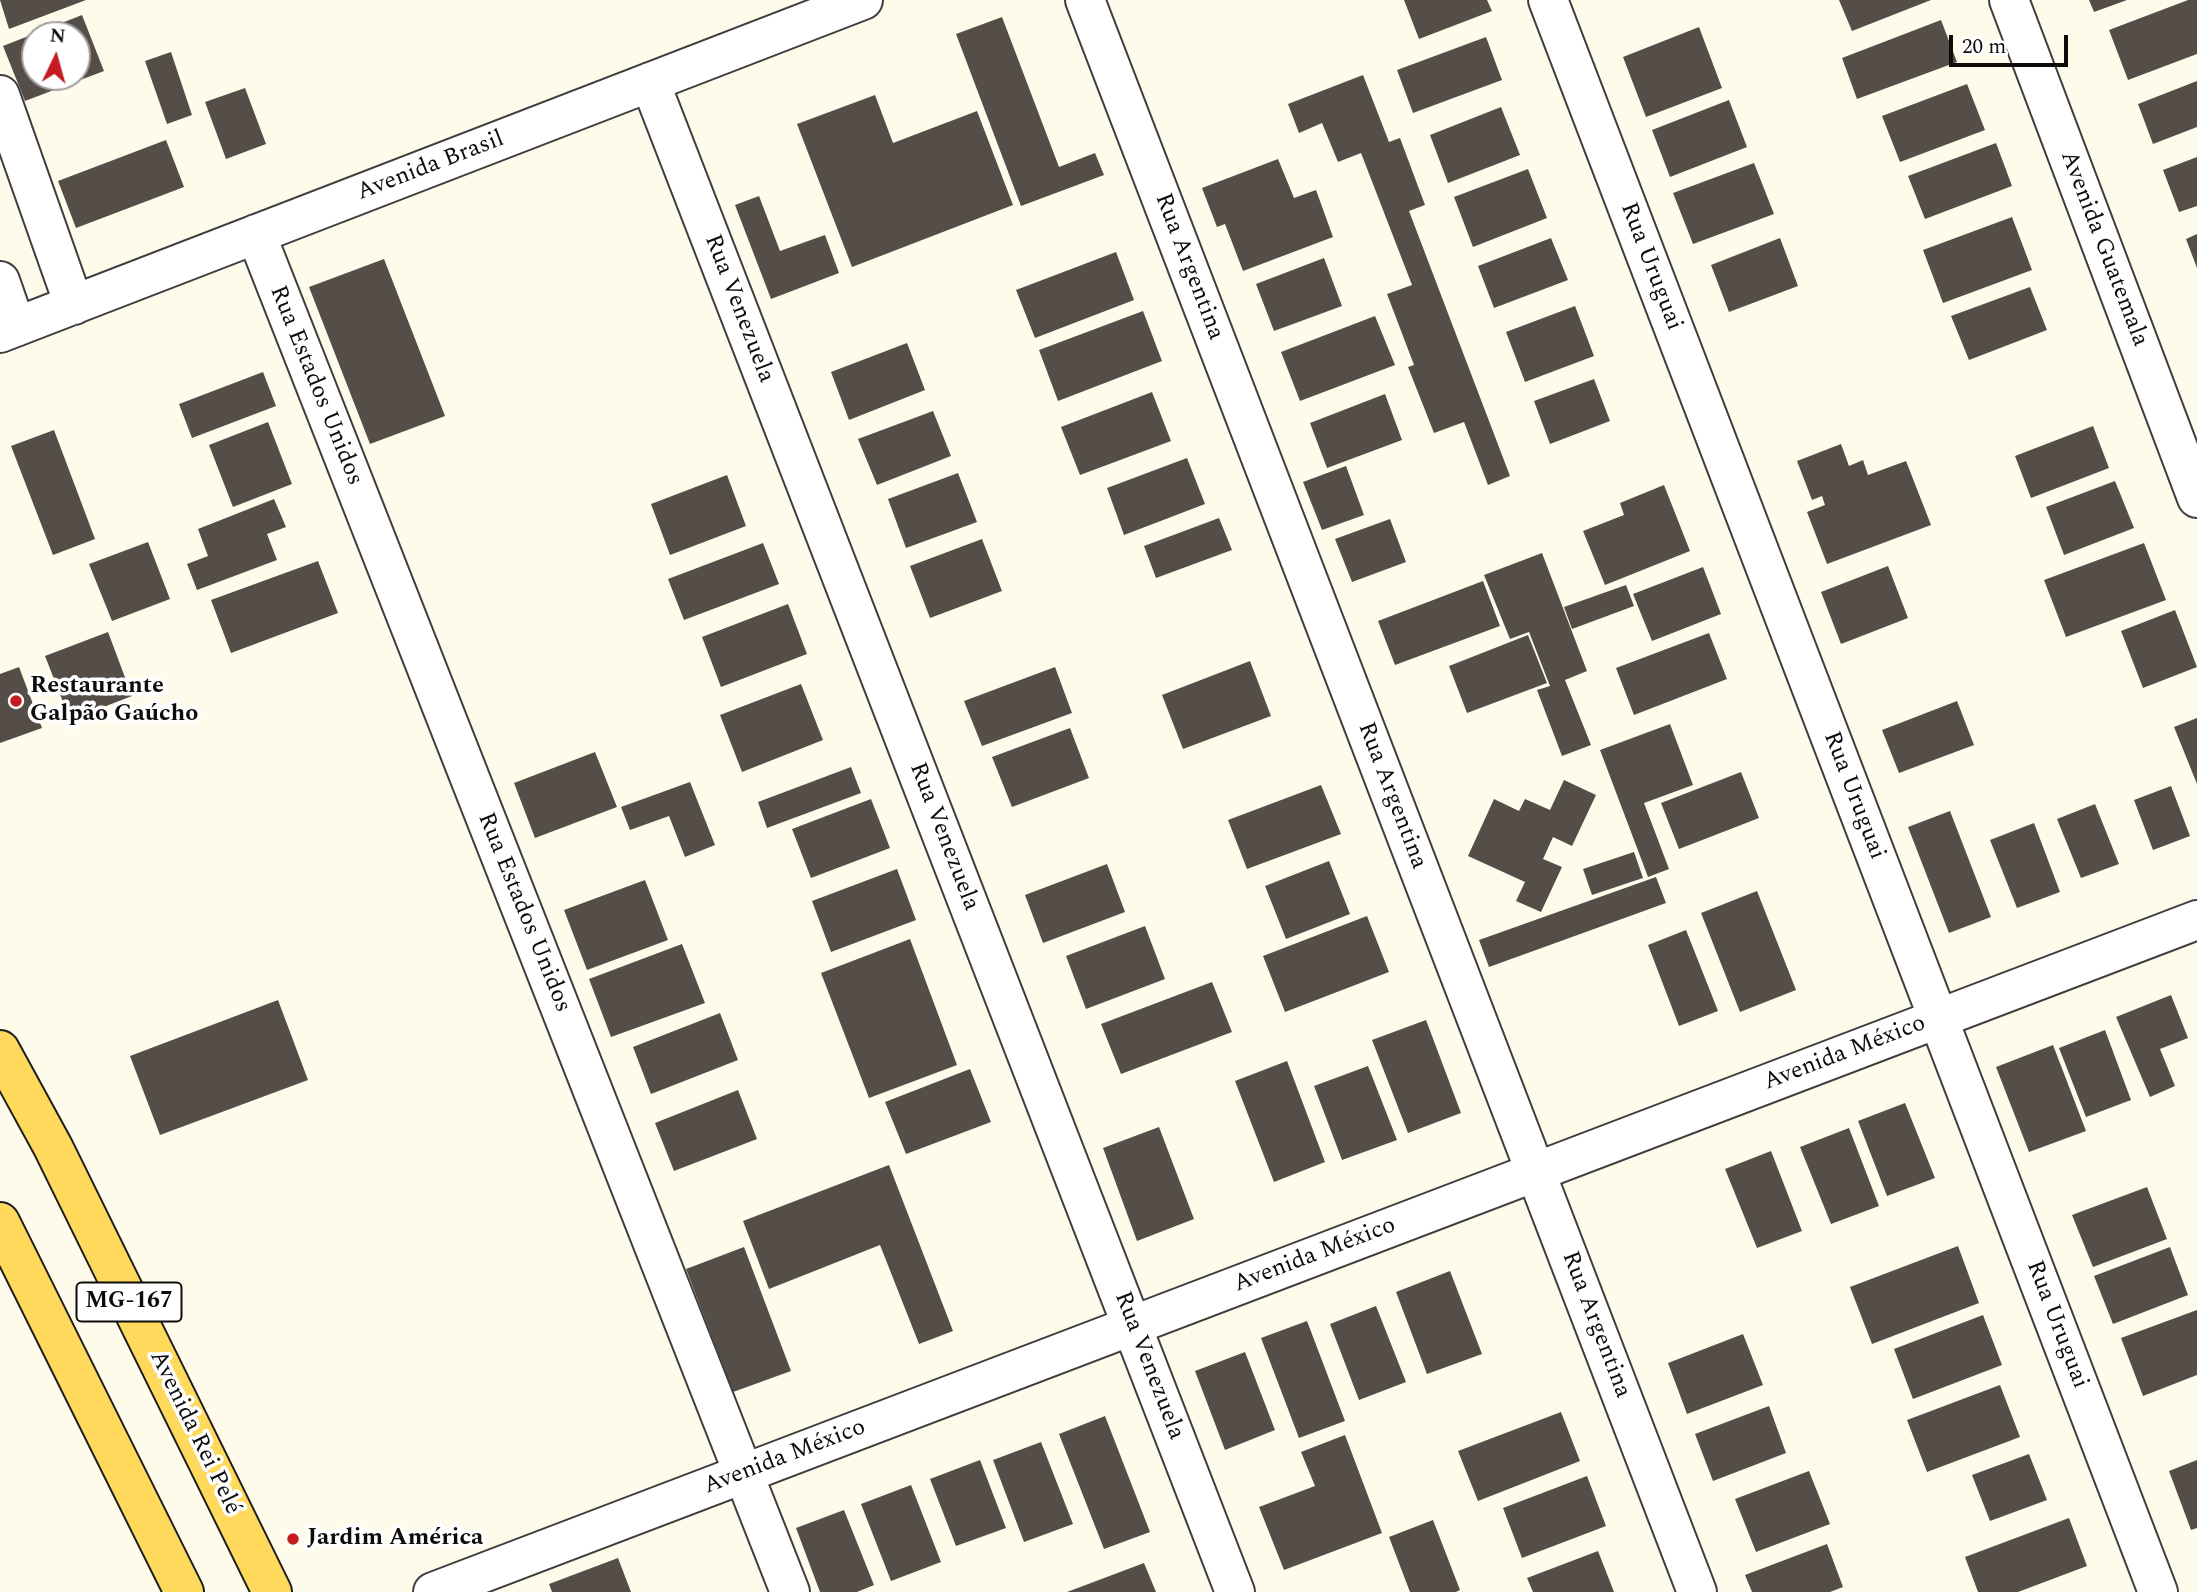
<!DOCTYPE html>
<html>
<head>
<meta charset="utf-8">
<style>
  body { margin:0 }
  #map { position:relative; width:2197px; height:1592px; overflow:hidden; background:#fffbeb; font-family:Spectral,serif }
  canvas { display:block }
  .north { position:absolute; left:21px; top:21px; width:70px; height:70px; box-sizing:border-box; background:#fff; border:2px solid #9e9e9e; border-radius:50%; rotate:5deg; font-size:19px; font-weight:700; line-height:28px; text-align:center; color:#0c0c0c }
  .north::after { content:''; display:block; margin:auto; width:24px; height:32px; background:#c41c22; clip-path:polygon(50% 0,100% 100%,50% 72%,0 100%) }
  .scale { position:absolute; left:1949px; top:35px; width:119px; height:32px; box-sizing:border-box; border:4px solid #0c0c0c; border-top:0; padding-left:9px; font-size:21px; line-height:24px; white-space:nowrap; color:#0c0c0c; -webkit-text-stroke:5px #fff; paint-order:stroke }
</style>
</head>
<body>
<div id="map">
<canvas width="2197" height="1592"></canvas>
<div class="north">N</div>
<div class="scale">20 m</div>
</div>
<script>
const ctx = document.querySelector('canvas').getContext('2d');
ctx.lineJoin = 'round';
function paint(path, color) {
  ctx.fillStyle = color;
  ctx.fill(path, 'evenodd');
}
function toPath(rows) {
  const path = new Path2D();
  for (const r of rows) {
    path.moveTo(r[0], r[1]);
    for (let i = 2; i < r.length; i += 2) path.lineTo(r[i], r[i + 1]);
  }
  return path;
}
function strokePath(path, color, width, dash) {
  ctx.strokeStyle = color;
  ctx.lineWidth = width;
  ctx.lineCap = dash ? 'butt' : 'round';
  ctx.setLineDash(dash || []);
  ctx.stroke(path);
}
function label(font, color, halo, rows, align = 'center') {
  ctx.font = font + ' Spectral,serif';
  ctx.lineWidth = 7;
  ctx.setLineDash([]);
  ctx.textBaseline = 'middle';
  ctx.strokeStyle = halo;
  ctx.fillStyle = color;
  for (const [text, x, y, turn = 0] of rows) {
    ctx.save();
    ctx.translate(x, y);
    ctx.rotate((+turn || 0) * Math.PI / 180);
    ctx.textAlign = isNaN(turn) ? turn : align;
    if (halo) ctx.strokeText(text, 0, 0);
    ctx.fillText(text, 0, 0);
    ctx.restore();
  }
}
paint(toPath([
  [0,0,86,0,9,29],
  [1404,0,1487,0,1492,11,1419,39],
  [1839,0,1931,0,1852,31],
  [2089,0,2127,0,2094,12],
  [2188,0,2197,0,2197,54,2128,80,2109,30],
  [82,15,104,71,25,101,3,46],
  [35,35,77,35,77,77,35,77],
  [1002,17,1059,167,1095,153,1104,175,1021,206,956,34],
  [1941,20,1957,62,1857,99,1842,58],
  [1699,27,1722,88,1646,117,1623,57],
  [1486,37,1502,80,1413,113,1397,70],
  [171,52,192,115,167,124,145,61],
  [1363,75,1389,142,1400,138,1425,205,1409,211,1510,476,1488,485,1464,422,1434,433,1408,367,1414,365,1387,294,1412,285,1361,153,1338,162,1322,123,1299,133,1288,104],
  [2197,81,2197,127,2153,144,2138,104],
  [1967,84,1985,130,1900,162,1882,116],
  [245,88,266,144,226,159,205,102],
  [875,95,893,143,977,111,1013,205,852,267,797,124],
  [1729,100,1747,147,1670,177,1652,130],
  [1501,107,1520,155,1448,183,1430,135],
  [166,140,184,187,76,228,58,181],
  [1996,143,2012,186,1925,219,1908,176],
  [2197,157,2197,206,2179,212,2163,170],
  [1278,159,1294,198,1316,190,1333,237,1243,271,1225,224,1217,227,1202,188],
  [1754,163,1774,214,1693,244,1673,193],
  [1528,169,1547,218,1473,247,1454,197],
  [759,196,780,251,825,235,839,273,771,299,735,205],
  [2012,217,2032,270,1943,303,1923,250],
  [2197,234,2197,268,2186,239],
  [1551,238,1568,280,1494,308,1478,266],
  [1780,238,1798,286,1729,312,1711,265],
  [1116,252,1134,300,1035,338,1016,290],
  [1324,258,1342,306,1274,331,1256,284],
  [384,259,445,416,370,444,309,287],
  [2030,287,2047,330,1969,360,1951,316],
  [1575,306,1594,356,1525,382,1506,332],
  [1143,311,1162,361,1058,401,1039,350],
  [1375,316,1395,365,1300,401,1281,352],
  [907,343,925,390,849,420,831,372],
  [263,372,276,406,192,438,179,404],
  [1594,379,1610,421,1550,444,1534,401],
  [1152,392,1171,441,1080,475,1061,427],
  [1385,394,1402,440,1327,468,1310,423],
  [933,411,951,456,877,485,858,439],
  [268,422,292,484,233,507,209,445],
  [2093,426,2109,468,2031,498,2015,456],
  [54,430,95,539,53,555,11,446],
  [1841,444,1849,466,1863,460,1868,475,1906,461,1931,525,1827,564,1807,512,1825,505,1822,496,1812,500,1797,461],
  [1187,458,1205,504,1124,535,1107,488],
  [1346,466,1364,515,1322,530,1303,482],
  [958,473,977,522,906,548,888,499],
  [727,475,746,526,670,555,651,504],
  [2115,481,2134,528,2064,555,2046,507],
  [1664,485,1690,551,1605,585,1583,531,1624,515,1620,503],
  [274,499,286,527,267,534,277,560,197,590,187,564,208,556,198,529],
  [1219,518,1232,550,1156,578,1144,546],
  [1390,519,1406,562,1352,582,1335,539],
  [982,539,1002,591,930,618,910,566],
  [148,542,170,599,112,621,89,564],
  [763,543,779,584,684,620,668,579],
  [2144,543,2166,600,2066,637,2044,580],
  [1542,553,1587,671,1565,680,1591,745,1562,756,1537,690,1550,686,1529,632,1510,639,1484,575],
  [318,561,338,613,231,653,211,600],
  [1888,566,1908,618,1841,644,1821,592],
  [1703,567,1721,614,1652,641,1633,594],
  [1483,581,1500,626,1395,665,1378,621],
  [1626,585,1634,606,1572,629,1564,607],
  [788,604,807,654,721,687,702,637],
  [2175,610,2197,667,2143,688,2121,631],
  [108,632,132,696,70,720,45,656],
  [1709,633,1727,679,1634,715,1616,668],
  [1528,635,1547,683,1467,713,1449,666],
  [1250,661,1271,716,1183,749,1162,695],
  [19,667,42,728,0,743,0,674],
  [1055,667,1072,713,982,746,964,701],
  [801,684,823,740,742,772,720,715],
  [1957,701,1974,745,1899,773,1882,730],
  [2197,718,2197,784,2174,727],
  [1670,724,1693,785,1644,803,1669,869,1648,877,1600,750],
  [1070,728,1089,778,1012,807,992,757],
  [595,752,617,807,535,838,514,783],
  [851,767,861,793,767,828,758,802],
  [1741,772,1759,818,1679,849,1661,803],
  [1564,780,1596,795,1572,846,1553,837,1543,859,1562,867,1541,912,1516,901,1525,882,1468,856,1494,799,1519,811,1525,799,1550,810],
  [690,782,715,845,685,857,669,816,630,830,621,807],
  [1321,785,1341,834,1247,869,1228,820],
  [2171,786,2190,836,2153,850,2134,800],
  [871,799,890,848,811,878,792,829],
  [2095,804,2119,864,2081,878,2057,819],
  [1950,811,1991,917,1949,933,1908,827],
  [2034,823,2060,892,2017,908,1990,840],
  [1634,852,1643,878,1592,895,1583,869],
  [1329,861,1350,914,1286,939,1265,886],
  [1107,864,1125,912,1043,943,1025,895],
  [897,869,916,920,831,952,812,901],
  [1656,877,1666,903,1489,967,1479,940],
  [645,880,668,940,587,970,564,910],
  [1757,891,1796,990,1740,1012,1701,913],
  [1367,916,1389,972,1285,1012,1263,956],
  [1145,926,1165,979,1086,1009,1066,956],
  [1686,930,1718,1011,1679,1026,1648,945],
  [910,939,957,1065,869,1098,821,973],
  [682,944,705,1003,611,1037,589,979],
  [1212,982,1232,1032,1121,1074,1101,1024],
  [2171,995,2188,1038,2160,1049,2175,1086,2150,1097,2116,1017],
  [278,1000,308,1080,160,1135,130,1056],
  [720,1013,738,1060,651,1094,633,1047],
  [1426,1020,1461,1113,1408,1133,1372,1040],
  [2105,1030,2131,1100,2086,1117,2059,1048],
  [2053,1045,2086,1131,2029,1152,1996,1067],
  [1287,1061,1325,1162,1274,1182,1235,1081],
  [1368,1066,1397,1140,1342,1160,1314,1086],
  [970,1069,991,1122,906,1154,885,1102],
  [738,1090,757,1139,674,1171,655,1123],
  [1905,1103,1935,1178,1887,1196,1858,1121],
  [1159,1127,1194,1219,1137,1241,1103,1148],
  [1849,1128,1879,1206,1831,1224,1800,1147],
  [1771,1151,1802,1231,1757,1248,1725,1169],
  [889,1165,953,1331,919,1344,880,1245,769,1289,743,1221],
  [2147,1187,2167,1239,2093,1267,2072,1215],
  [1958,1246,1979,1303,1872,1344,1850,1287],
  [744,1247,791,1371,733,1392,686,1269],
  [2170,1247,2188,1295,2113,1324,2094,1276],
  [1450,1271,1482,1354,1427,1374,1396,1292],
  [1376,1306,1406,1382,1359,1400,1330,1324],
  [2197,1310,2197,1375,2143,1396,2121,1338],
  [1983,1315,2002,1365,1913,1399,1894,1349],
  [1307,1321,1345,1421,1299,1438,1261,1338],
  [1743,1334,1763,1385,1687,1414,1668,1363],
  [1245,1352,1275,1430,1225,1450,1195,1371],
  [2000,1385,2020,1437,1927,1472,1907,1420],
  [1769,1406,1786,1453,1713,1481,1695,1434],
  [1561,1412,1580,1461,1478,1501,1458,1451],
  [1105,1416,1150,1532,1104,1549,1059,1434],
  [1345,1435,1382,1533,1284,1570,1259,1507,1315,1486,1301,1452],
  [1041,1442,1073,1524,1024,1542,993,1460],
  [2029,1454,2047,1500,1990,1521,1972,1475],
  [980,1460,1006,1528,956,1546,930,1479],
  [2197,1460,2197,1528,2191,1530,2169,1471],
  [1809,1471,1830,1524,1756,1552,1735,1499],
  [1587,1476,1606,1526,1522,1558,1503,1508],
  [911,1485,941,1562,891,1581,861,1504],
  [844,1510,874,1585,857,1592,820,1592,796,1528],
  [2069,1518,2087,1566,2018,1592,1978,1592,1965,1557],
  [1433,1520,1460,1590,1456,1592,1410,1592,1389,1537],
  [1827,1544,1843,1587,1830,1592,1752,1592,1745,1575],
  [1598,1551,1614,1592,1533,1592,1527,1578],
  [618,1558,631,1592,552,1592,549,1584],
  [1144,1563,1156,1592,1067,1592]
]), '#554d48');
const minor = toPath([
  [1085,0,1697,1592],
  [1548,0,2158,1592],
  [2009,0,2197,498],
  [650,82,1235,1592],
  [0,95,74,305],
  [256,234,790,1592],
  [0,281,16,327],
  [0,333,863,0],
  [433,1592,2197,920]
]);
const major = toPath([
  [0,1050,53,1147,272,1592],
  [0,1222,184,1592]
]);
strokePath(minor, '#3f3f3f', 42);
strokePath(major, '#1d1d1d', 42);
strokePath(minor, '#fff', 38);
strokePath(major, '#ffd95b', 38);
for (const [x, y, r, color] of [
  [16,701,7,"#c41c22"],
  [293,1539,7,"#c41c22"]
]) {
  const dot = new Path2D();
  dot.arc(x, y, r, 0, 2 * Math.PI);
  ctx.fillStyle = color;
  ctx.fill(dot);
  strokePath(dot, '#fff', 2.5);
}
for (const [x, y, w] of [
  [129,1302,105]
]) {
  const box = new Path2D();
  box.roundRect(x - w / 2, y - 19.5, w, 39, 5);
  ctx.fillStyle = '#fff';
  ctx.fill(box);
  strokePath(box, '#0c0c0c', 2);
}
label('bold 23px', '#0c0c0c', null, [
  ["MG-167",129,1302]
]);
label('24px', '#0c0c0c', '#fff', [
  ["Avenida Brasil",431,167,-21],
  ["Avenida Guatemala",2103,249,69],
  ["Rua Argentina",1188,267,69],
  ["Rua Uruguai",1650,267,69],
  ["Rua Venezuela",738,309,69],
  ["Rua Estados Unidos",315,386,68],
  ["Rua Argentina",1391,796,69],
  ["Rua Uruguai",1853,796,69],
  ["Rua Venezuela",943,837,69],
  ["Rua Estados Unidos",523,913,68],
  ["Avenida México",1845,1054,-21],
  ["Avenida México",1315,1256,-21],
  ["Rua Argentina",1595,1325,69],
  ["Rua Uruguai",2056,1325,69],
  ["Rua Venezuela",1148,1366,69],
  ["Avenida Rei Pelé",194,1433,64],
  ["Avenida México",785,1458,-21]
]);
label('bold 24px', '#0c0c0c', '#fff', [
  ["Restaurante",30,687],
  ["Galpão Gaúcho",30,715],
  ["Jardim América",307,1539]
], 'left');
</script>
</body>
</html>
